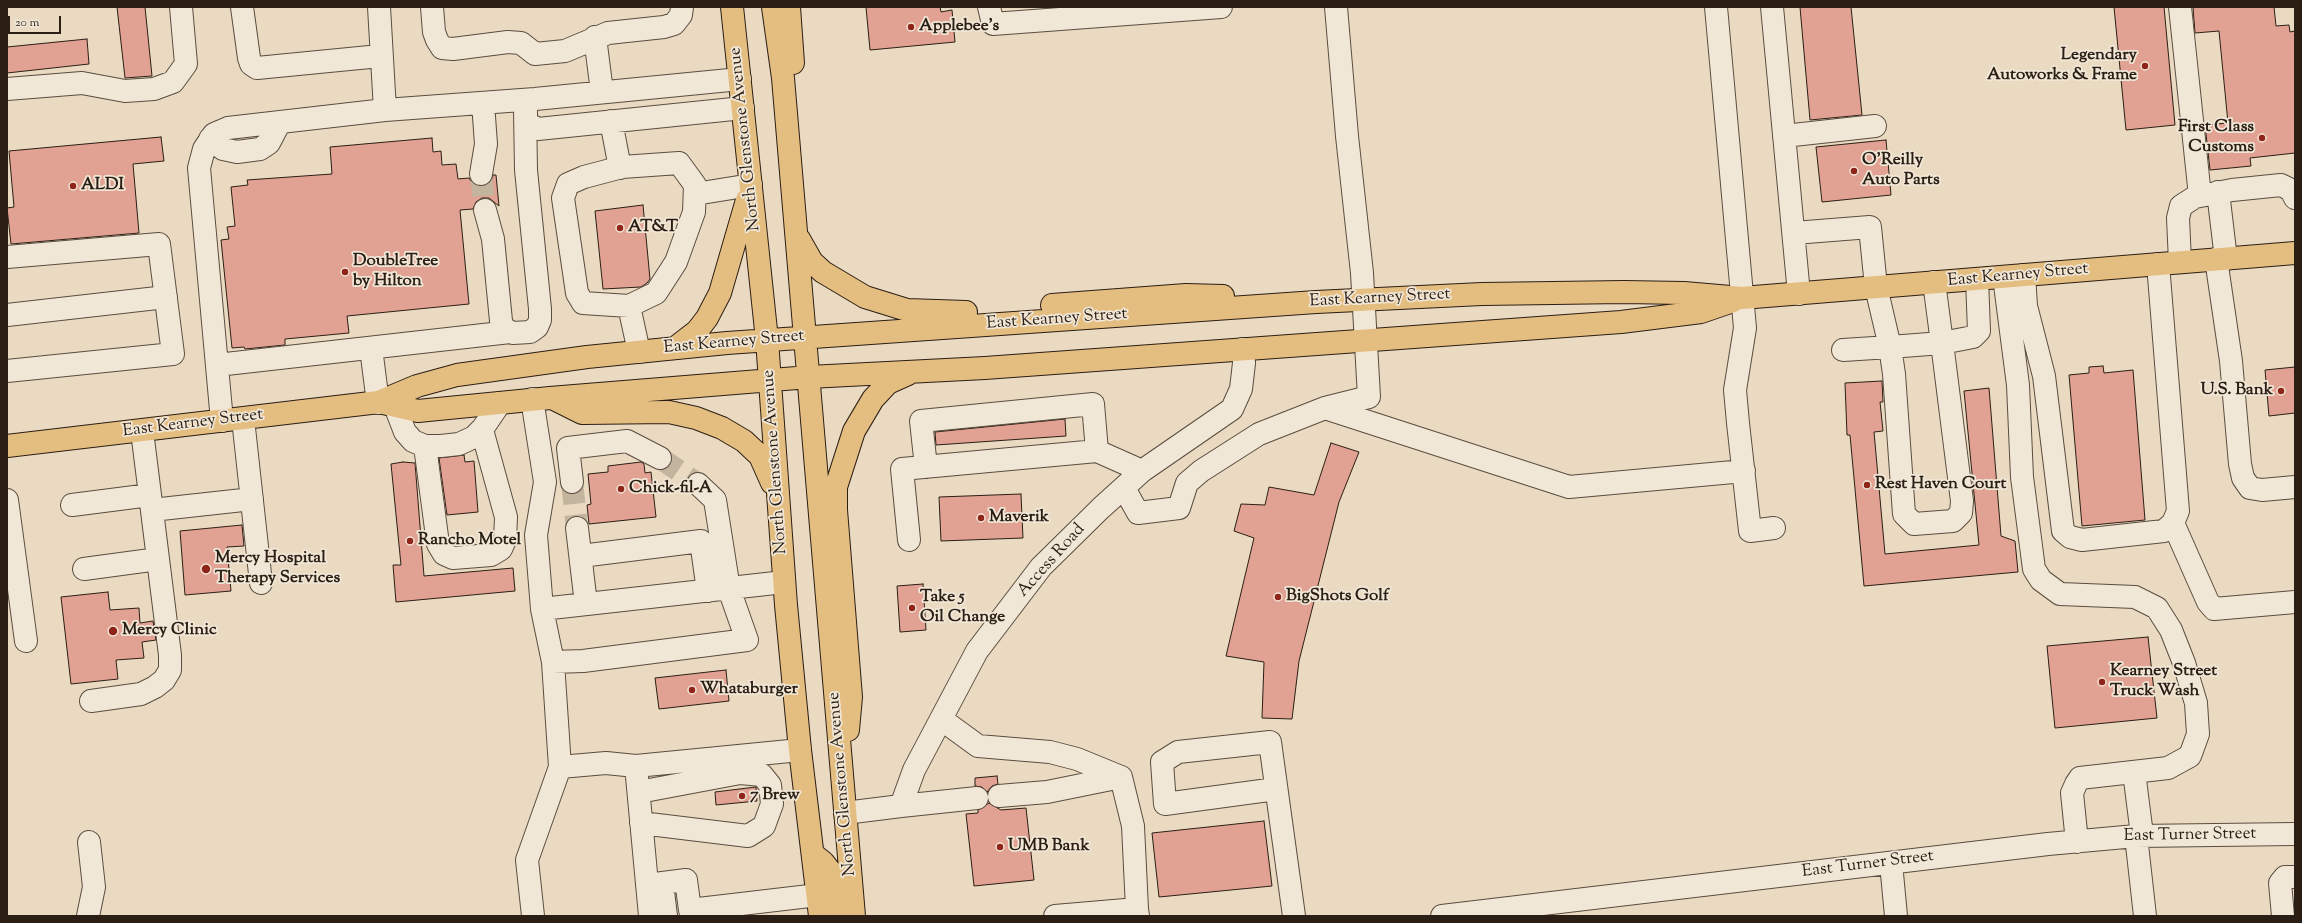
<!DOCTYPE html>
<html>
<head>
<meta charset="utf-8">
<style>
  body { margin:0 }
  #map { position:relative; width:2302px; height:923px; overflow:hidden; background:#e9dac1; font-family:"Sorts Mill Goudy",serif }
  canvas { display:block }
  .frame { position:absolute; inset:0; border:8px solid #2b1e14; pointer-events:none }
  .scale { position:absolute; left:8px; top:16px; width:53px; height:18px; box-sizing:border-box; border:2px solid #2b1e14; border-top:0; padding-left:5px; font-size:12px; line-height:14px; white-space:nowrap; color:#2b1e14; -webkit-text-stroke:3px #f1e7d7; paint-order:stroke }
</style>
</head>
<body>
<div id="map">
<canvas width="2302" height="923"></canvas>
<div class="frame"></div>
<div class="scale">20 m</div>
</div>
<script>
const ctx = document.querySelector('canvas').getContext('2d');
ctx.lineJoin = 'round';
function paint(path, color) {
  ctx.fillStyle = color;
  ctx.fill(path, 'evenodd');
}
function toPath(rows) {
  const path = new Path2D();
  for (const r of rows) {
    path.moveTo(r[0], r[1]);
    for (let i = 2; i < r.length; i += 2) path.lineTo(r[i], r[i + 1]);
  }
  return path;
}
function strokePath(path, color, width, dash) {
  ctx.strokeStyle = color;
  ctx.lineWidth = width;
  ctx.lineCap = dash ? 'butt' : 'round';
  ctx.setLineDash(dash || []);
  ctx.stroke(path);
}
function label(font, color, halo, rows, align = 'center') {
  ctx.font = font + ' "Sorts Mill Goudy",serif';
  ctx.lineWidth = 3.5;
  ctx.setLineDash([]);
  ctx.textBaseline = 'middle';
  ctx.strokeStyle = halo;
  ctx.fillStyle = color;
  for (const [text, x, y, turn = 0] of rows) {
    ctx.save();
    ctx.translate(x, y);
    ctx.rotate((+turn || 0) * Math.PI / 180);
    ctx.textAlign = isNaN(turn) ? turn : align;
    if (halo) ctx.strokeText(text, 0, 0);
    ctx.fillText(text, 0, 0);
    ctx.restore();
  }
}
const building = toPath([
  [117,7,145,7,152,76,125,78,117,7],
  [866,7,940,7,941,12,952,10,955,42,870,50,866,7],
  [1800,7,1851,7,1862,115,1810,120,1800,7],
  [2114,7,2164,7,2175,125,2126,130,2114,7],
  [2193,7,2274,7,2276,26,2289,25,2290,32,2295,31,2295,153,2250,158,2251,166,2210,170,2205,125,2228,123,2219,31,2195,33,2193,7],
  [87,39,89,64,7,73,7,47,87,39],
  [161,137,164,161,133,164,139,233,11,244,7,208,14,207,9,151,161,137],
  [432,138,433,152,441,151,442,165,456,164,458,179,469,178,473,184,485,186,491,182,493,175,496,175,499,206,489,198,482,198,476,202,473,209,460,210,469,304,347,316,349,333,285,339,285,345,245,349,244,347,232,348,221,240,229,239,227,227,235,226,231,187,248,185,247,180,332,174,330,147,432,138],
  [1886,140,1891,195,1822,202,1816,147,1886,140],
  [643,205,650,279,647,283,641,287,603,289,595,211,643,205],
  [2103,366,2104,373,2133,370,2145,520,2082,526,2069,375,2089,373,2089,367,2103,366],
  [2295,367,2295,413,2269,416,2265,370,2295,367],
  [1882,381,1883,402,1880,402,1883,431,1874,432,1885,554,1979,545,1964,391,1989,388,2001,536,2015,541,2018,572,1864,586,1850,435,1847,435,1845,383,1882,381],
  [1065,419,1066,436,936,445,935,432,1065,419],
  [1331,443,1359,452,1339,502,1299,661,1292,719,1262,718,1264,662,1226,656,1254,538,1234,531,1241,504,1265,505,1269,487,1314,495,1331,443],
  [464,455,465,462,474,461,478,512,447,515,439,458,464,455],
  [403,462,415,463,424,576,513,568,515,591,396,602,393,565,401,565,391,464,403,462],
  [641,462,644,464,645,473,651,472,656,517,589,524,587,505,591,504,588,474,608,472,608,466,641,462],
  [1021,494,1023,538,941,541,939,497,1021,494],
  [242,525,244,546,227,547,231,591,185,595,180,531,242,525],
  [923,584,926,630,900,632,897,586,923,584],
  [108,592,110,610,139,608,140,623,153,621,156,640,142,642,144,658,116,660,118,679,71,684,61,597,108,592],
  [2148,637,2157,718,2055,728,2047,646,2148,637],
  [726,670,729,701,659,709,655,678,726,670],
  [997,776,998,784,992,786,987,792,982,787,975,786,975,778,997,776],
  [756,787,757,801,716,805,715,792,756,787],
  [989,803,1001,810,1026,808,1034,880,974,886,966,814,978,813,978,810,989,803],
  [1264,821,1272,886,1159,897,1152,833,1264,821]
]);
paint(building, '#e1a294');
strokePath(building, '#2b1e14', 1);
strokePath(toPath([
  [481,174,485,210],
  [660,458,698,484],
  [572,482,577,528]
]), '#c3b49e', 22, [22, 11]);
const minor = toPath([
  [242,7,249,58,251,64,257,68,380,56],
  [379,7,385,110],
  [432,7,434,32,437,40,442,48,453,49,508,42,521,43,535,54,565,51,608,33,664,27,674,24,681,15,682,7],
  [989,7,993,24,1221,7],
  [1716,7,1745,328,1735,390,1738,423,1750,531,1774,528],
  [1772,7,1799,294],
  [2180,7,2200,196],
  [595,37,602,92],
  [7,89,82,83,125,91,154,89,173,82,186,64,181,7],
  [526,108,526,119,529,124,538,129,743,108],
  [611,121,620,168],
  [1784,136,1875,126],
  [210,139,223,149,237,152,260,149,269,143,280,122],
  [481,174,486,144,483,103],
  [2218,192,2226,259],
  [695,194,751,185],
  [485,210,493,239,501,321,504,329,513,333,530,332,537,327,540,320,540,309,526,170,525,110],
  [1794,233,1870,227,1876,287,1890,347,1942,343,1934,282],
  [7,257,159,244,173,354,7,371],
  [2216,259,2231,361,2240,464,2243,478,2250,488,2262,490,2295,487],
  [2180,262,2178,218,2181,206,2195,197,2232,190,2281,185,2291,190,2295,198],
  [2024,275,2026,306,2044,376,2063,531,2070,537,2082,540,2164,531,2173,523,2178,511,2158,264],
  [2004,277,2018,385,2022,477,2034,569,2041,580,2060,594,2135,597,2157,608,2171,630,2184,663,2196,703,2198,734,2190,756,2168,768,2080,778,2076,784,2072,793,2077,842],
  [629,306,583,303,577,293,563,198,568,184,584,177,622,167,679,163,695,185,694,212,676,262,656,293,629,306,639,352],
  [7,315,166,297],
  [371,348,378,403],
  [1843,350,1890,347,1894,374,1904,514,1914,524,1953,521,1961,513,1962,501,1942,343,1973,337,1979,331,1977,279],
  [217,365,510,332],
  [532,399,545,482,536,535,542,609,553,662,560,767,527,860,533,916],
  [395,406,405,432,413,441,425,446,441,446,459,444,474,437,483,428,500,403],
  [1325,408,1569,487,1744,471],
  [243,419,261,583],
  [222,421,199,168,204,149,214,134,228,128,385,110,535,99,740,79],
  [425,446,438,544,444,554,453,558,491,555,501,549,505,540,506,517,482,430],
  [926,467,921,421,1093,404,1097,451],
  [572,482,568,448,627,441,660,458],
  [1124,488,1138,513,1179,508,1187,483,1201,471,1259,434,1325,408,1369,397,1362,273,1347,136,1336,7],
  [7,500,26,641],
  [72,505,150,495],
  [152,510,252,499],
  [2173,523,2208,602,2214,609,2295,602],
  [577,528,586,604],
  [909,540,902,469,1097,451,1142,471],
  [581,556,701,541,708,591],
  [84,569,158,559],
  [542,609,784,582],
  [553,662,583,661,747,640,729,589,715,500,698,484],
  [91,701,141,694,155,687,164,680,170,670,170,655,142,431],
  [941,719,978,746,1050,752,1077,759,1121,777,1133,826,1137,909],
  [560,767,606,763,636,766],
  [2134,772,2142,835],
  [1276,789,1165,804,1162,762,1178,752,1270,742,1294,916],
  [639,792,740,773,762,775,770,785,772,804,764,826,748,836,641,823],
  [999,796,1047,792,1121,777],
  [901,806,977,798],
  [845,813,901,806,914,770,977,651,1041,567,1101,508,1142,471,1232,409,1241,389,1244,363,1243,349],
  [2136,836,2145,916],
  [1891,863,1896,916],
  [662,883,666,916],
  [647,885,686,880,690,910,818,895],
  [88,916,94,887,89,842],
  [650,916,636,766,800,750],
  [1055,916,1137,909,1138,916],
  [1442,916,2048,844,2136,836,2295,834],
  [2283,916,2280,883,2285,877,2295,877]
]);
const major = toPath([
  [732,7,767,340,786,605,800,750,820,916],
  [773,7,783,78,854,916],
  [789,7,793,63],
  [799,239,812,262,823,272,865,297,907,310,966,312],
  [1052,305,1186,295,1223,296],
  [675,348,697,331,707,318,720,293,747,200],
  [552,398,582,413,669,412,696,418,722,428,744,441,760,456,772,483],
  [379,402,418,411,550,398,809,377,985,368,1621,322,1701,312,1733,301],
  [7,446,379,402,417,386,457,375,587,357,727,343,1316,302,1482,294,1624,292,1684,293,1742,298,2295,253],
  [848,730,851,697,836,510,836,487,854,431,873,399,888,383,908,374],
  [813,854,823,862,831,872,836,916]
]);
strokePath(minor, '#5a4d3f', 24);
strokePath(major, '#2b1e14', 24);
strokePath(minor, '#f1e7d7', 22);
strokePath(major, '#e4bd80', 22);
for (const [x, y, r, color] of [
  [911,27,4,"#8f2418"],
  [2145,66,4,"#8f2418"],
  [2262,138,4,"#8f2418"],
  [1854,171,4,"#8f2418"],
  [73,186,4,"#8f2418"],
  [620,228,4,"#8f2418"],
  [345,272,4,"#8f2418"],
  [2281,391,4,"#8f2418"],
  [1867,485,4,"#8f2418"],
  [621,489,4,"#8f2418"],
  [981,518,4,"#8f2418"],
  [410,541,4,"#8f2418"],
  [206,569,5,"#8f2418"],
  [1278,597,4,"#8f2418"],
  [912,608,4,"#8f2418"],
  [113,631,5,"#8f2418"],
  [2102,682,4,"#8f2418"],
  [692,690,4,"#8f2418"],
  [742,796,4,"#8f2418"],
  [1000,847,4,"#8f2418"]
]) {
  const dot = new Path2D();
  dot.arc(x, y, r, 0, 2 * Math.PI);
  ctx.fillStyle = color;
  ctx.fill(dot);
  strokePath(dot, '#f1e7d7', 1.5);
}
label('bold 17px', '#2b1e14', '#f1e7d7', [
  ["Applebee's",919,27],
  ["Legendary",2137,56,"right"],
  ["Autoworks & Frame",2137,76,"right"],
  ["First Class",2254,128,"right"],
  ["Customs",2254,148,"right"],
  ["O'Reilly",1862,161],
  ["Auto Parts",1862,181],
  ["ALDI",81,186],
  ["AT&T",628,228],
  ["DoubleTree",353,262],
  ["by Hilton",353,282],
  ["U.S. Bank",2273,391,"right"],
  ["Rest Haven Court",1875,485],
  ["Chick-fil-A",629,489],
  ["Maverik",989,518],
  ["Rancho Motel",418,541],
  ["Mercy Hospital",215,559],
  ["Therapy Services",215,579],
  ["BigShots Golf",1286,597],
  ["Take 5",920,598],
  ["Oil Change",920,618],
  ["Mercy Clinic",122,631],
  ["Kearney Street",2110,672],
  ["Truck Wash",2110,692],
  ["Whataburger",700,690],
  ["7 Brew",750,796],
  ["UMB Bank",1008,847]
], 'left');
label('17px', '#2b1e14', '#f1e7d7', [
  ["North Glenstone Avenue",746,139,-96],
  ["East Kearney Street",2018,276,-5],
  ["East Kearney Street",1380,299,-3],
  ["East Kearney Street",1057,320,-4],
  ["East Kearney Street",734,343,-5],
  ["East Kearney Street",193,424,-7],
  ["North Glenstone Avenue",776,462,-94],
  ["Access Road",1052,561,-48],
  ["North Glenstone Avenue",843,784,-95],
  ["East Turner Street",2190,836,-1],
  ["East Turner Street",1868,865,-7]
]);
</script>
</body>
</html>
